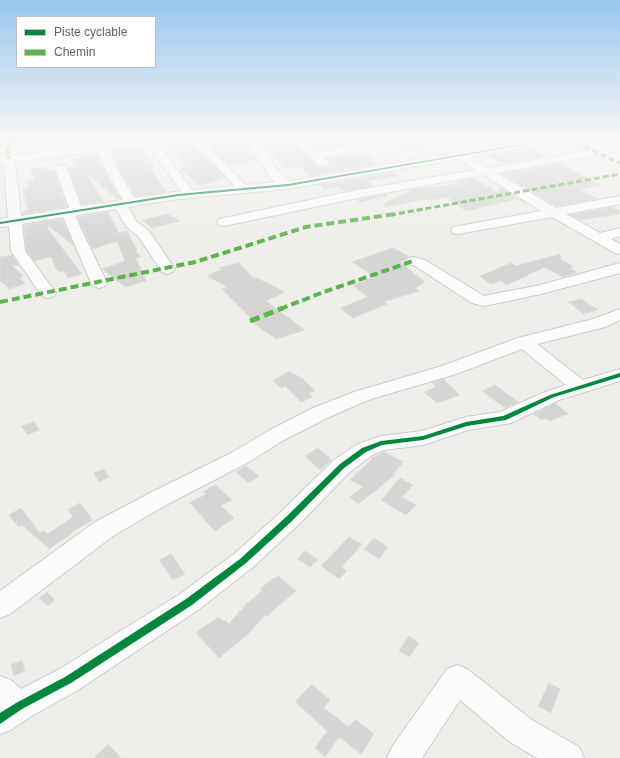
<!DOCTYPE html>
<html>
<head>
<meta charset="utf-8">
<style>
  body { margin:0 }
  #map { position:relative; width:620px; height:758px; overflow:hidden; background:#efeeea; font-family:Arial,sans-serif }
  canvas { display:block }
  .legend { position:absolute; left:16px; top:16px; width:140px; height:52px; box-sizing:border-box; background:#fff; border:1px solid #bfc1c3; margin:0; padding:5px 7px; list-style:none; font-size:12px; color:#5f6368 }
  .legend li { display:flex; align-items:center; gap:8px; height:20px }
  .legend b { width:20px; border:1px solid #bfc1c3 }
</style>
</head>
<body>
<div id="map">
<canvas width="620" height="758"></canvas>
<ul class="legend">
<li><b style="height:5px;background:#00873e"></b>Piste cyclable</li>
<li><b style="height:5px;background:#58b549"></b>Chemin</li>
</ul>
</div>
<script>
const ctx = document.querySelector('canvas').getContext('2d');
ctx.lineJoin = 'round';
function paint(path, color) {
  ctx.fillStyle = color;
  ctx.fill(path, 'evenodd');
}
function toPath(rows) {
  const path = new Path2D();
  for (const r of rows) {
    path.moveTo(r[0], r[1]);
    for (let i = 2; i < r.length; i += 2) path.lineTo(r[i], r[i + 1]);
  }
  return path;
}
function strokePath(path, color, width, dash) {
  ctx.strokeStyle = color;
  ctx.lineWidth = width;
  ctx.lineCap = dash ? 'butt' : 'round';
  ctx.setLineDash(dash || []);
  ctx.stroke(path);
}
const building = toPath([
  [73,139,132,139,74,146,73,145,76,145,73,139],
  [176,139,190,139,200,153,211,162,225,178,199,186,180,168,187,167,166,144,174,142,176,139],
  [203,139,243,139,257,160,229,165,203,139],
  [260,139,292,139,309,158,319,167,324,168,328,167,332,164,326,158,368,152,375,160,372,160,379,164,310,176,300,166,284,168,260,139],
  [337,139,355,139,360,144,318,149,311,143,337,139],
  [427,144,417,146,422,149,407,152,399,148,427,144],
  [139,148,155,167,150,168,166,192,135,196,121,173,111,151,139,148],
  [528,148,545,157,503,164,488,156,528,148],
  [97,153,107,175,120,198,117,199,87,173,102,201,82,204,68,167,78,166,70,160,81,158,79,155,97,153],
  [559,163,601,185,580,189,597,199,556,206,501,174,559,163],
  [45,167,47,170,54,170,67,207,22,214,24,211,28,210,23,190,28,189,27,181,35,180,30,169,45,167],
  [393,172,399,176,368,181,374,186,345,191,339,187,324,189,320,185,393,172],
  [473,178,498,193,501,188,525,203,517,199,466,211,447,197,428,201,426,199,385,207,384,203,415,189,459,184,456,182,473,178],
  [385,194,387,196,360,202,357,200,385,194],
  [612,207,620,211,620,214,580,220,570,215,612,207],
  [108,212,119,233,127,231,137,250,136,251,141,257,136,258,146,281,125,287,102,269,125,261,117,241,93,249,77,217,108,212],
  [167,214,180,221,152,228,142,220,167,214],
  [62,219,74,246,49,226,47,228,82,274,68,278,64,271,58,272,51,257,34,261,26,250,24,225,62,219],
  [393,248,408,256,405,260,400,262,425,282,415,288,419,291,383,302,387,304,353,318,340,308,368,297,353,285,375,277,352,262,393,248],
  [560,254,561,259,574,267,570,268,577,272,563,277,545,267,507,285,501,281,490,284,480,276,511,263,516,266,560,254],
  [0,255,2,257,12,255,19,265,13,266,23,276,19,278,25,283,10,289,0,281,0,255],
  [239,263,254,279,257,278,285,292,266,301,305,330,276,339,252,322,254,321,222,289,227,287,207,276,222,269,219,268,239,263],
  [582,299,598,310,584,314,568,302,582,299],
  [289,371,303,379,315,391,309,393,312,397,301,402,285,386,282,388,273,381,289,371],
  [443,379,460,395,437,403,424,392,436,387,432,383,443,379],
  [495,385,518,402,505,408,482,391,495,385],
  [555,403,568,414,550,421,546,418,541,420,534,414,555,403],
  [34,422,39,430,27,435,22,426,34,422],
  [318,448,332,460,320,470,305,456,318,448],
  [384,452,404,462,393,474,395,475,358,504,350,497,363,487,350,480,372,459,371,458,384,452],
  [246,466,259,476,249,483,236,472,246,466],
  [104,469,109,477,99,482,94,473,104,469],
  [400,478,413,485,402,497,416,505,406,515,381,500,400,478],
  [215,485,232,500,221,506,234,518,215,531,190,503,206,494,203,492,215,485],
  [80,503,93,520,72,532,73,533,49,549,22,525,19,527,9,515,21,508,40,533,44,531,48,534,73,517,68,510,80,503],
  [349,537,362,544,342,567,347,571,339,579,321,566,349,537],
  [374,538,388,547,379,559,364,549,374,538],
  [305,551,318,560,310,567,297,559,305,551],
  [171,554,185,574,173,580,159,560,171,554],
  [278,576,296,591,267,616,265,615,247,635,219,658,196,633,218,617,223,621,225,620,229,624,246,604,262,591,260,589,273,578,274,579,278,576],
  [47,592,55,600,48,606,39,598,47,592],
  [409,636,419,643,409,657,399,651,409,636],
  [22,660,25,671,14,676,11,665,22,660],
  [549,683,560,689,551,713,538,706,549,683],
  [312,684,330,700,324,708,349,727,355,719,374,734,361,754,339,737,325,757,315,748,327,731,295,702,312,684],
  [108,744,121,758,94,758,108,744]
]);
paint(building, '#d6d5d3');
strokePath(building, '#deddd9', 1);
const minor = toPath([
  [146,139,175,139,174,141,158,144,192,190,234,186,212,161,201,152,191,139,201,139,246,185,276,182,271,179,255,153,244,139,255,139,264,149,280,174,290,181,449,154,429,142,323,157,330,164,328,166,324,167,320,166,310,157,293,139,304,139,317,151,406,139,439,139,461,152,539,139,561,139,556,142,470,157,488,168,620,145,620,151,497,173,556,208,620,196,620,204,566,214,600,233,620,228,620,236,611,239,620,244,620,254,615,253,552,217,458,234,453,233,451,230,453,227,541,211,484,175,357,198,224,226,219,225,217,222,219,219,224,218,357,190,475,170,458,159,288,189,178,199,128,207,136,221,149,231,175,269,172,272,167,274,162,272,139,237,126,226,116,209,79,215,75,216,107,283,105,286,99,288,93,286,91,283,63,217,22,224,25,251,56,293,54,296,48,298,42,296,11,251,9,226,0,227,0,219,8,218,4,163,0,163,0,157,146,139],
  [148,145,181,191,134,198,120,174,109,150,148,145],
  [98,151,108,174,123,200,81,206,67,168,65,166,61,165,57,166,55,168,69,208,21,216,15,162,98,151],
  [413,257,425,260,484,296,540,285,620,263,620,273,541,294,484,306,472,303,415,266,408,264,406,261,408,258,413,257],
  [620,309,620,320,605,327,537,344,583,380,620,369,620,381,559,400,511,423,468,430,423,445,384,450,372,455,350,472,297,526,252,568,198,610,78,690,30,717,11,730,0,734,0,676,11,680,21,689,58,670,180,594,234,554,281,512,334,460,356,445,381,436,422,431,466,417,500,412,545,392,566,385,522,349,456,374,368,400,327,418,282,441,249,462,166,505,113,536,10,614,0,618,0,591,95,522,150,493,233,452,268,431,313,408,354,392,442,366,518,338,593,319,620,309],
  [457,665,467,669,532,720,579,747,584,758,537,758,510,742,460,700,422,758,387,758,392,747,447,669,457,665]
]);
strokePath(minor, '#cbcccc', 2);
paint(minor, '#fdfcfc');
strokePath(toPath([
  [6,139,9,159],
  [148,139,151,141],
  [568,139,620,163],
  [0,144,43,139],
  [390,215,620,174]
]), '#58b549', 3, [6, 3]);
strokePath(toPath([
  [0,302,195,262,306,227,395,214],
  [280,309,321,293,413,261]
]), '#58b549', 4, [8, 4]);
strokePath(toPath([
  [250,321,283,308]
]), '#58b549', 5, [10, 5]);
paint(toPath([
  [552,139,558,139,288,186,178,196,0,224,0,222,178,194,288,184,552,139],
  [620,373,620,377,554,397,506,420,467,426,423,440,382,445,366,452,344,468,292,521,246,563,192,605,71,683,22,709,0,724,0,713,16,703,65,677,186,599,240,559,286,517,340,464,362,448,381,441,423,436,466,422,503,416,550,395,620,373]
]), '#00873e');
const sky = ctx.createLinearGradient(0, 0, 0, 245);
sky.addColorStop(0, '#97c6ef');
sky.addColorStop(0.57, '#f8f7f6');
sky.addColorStop(1, '#f8f7f600');
ctx.fillStyle = sky;
ctx.fillRect(0, 0, 620, 245);
</script>
</body>
</html>
